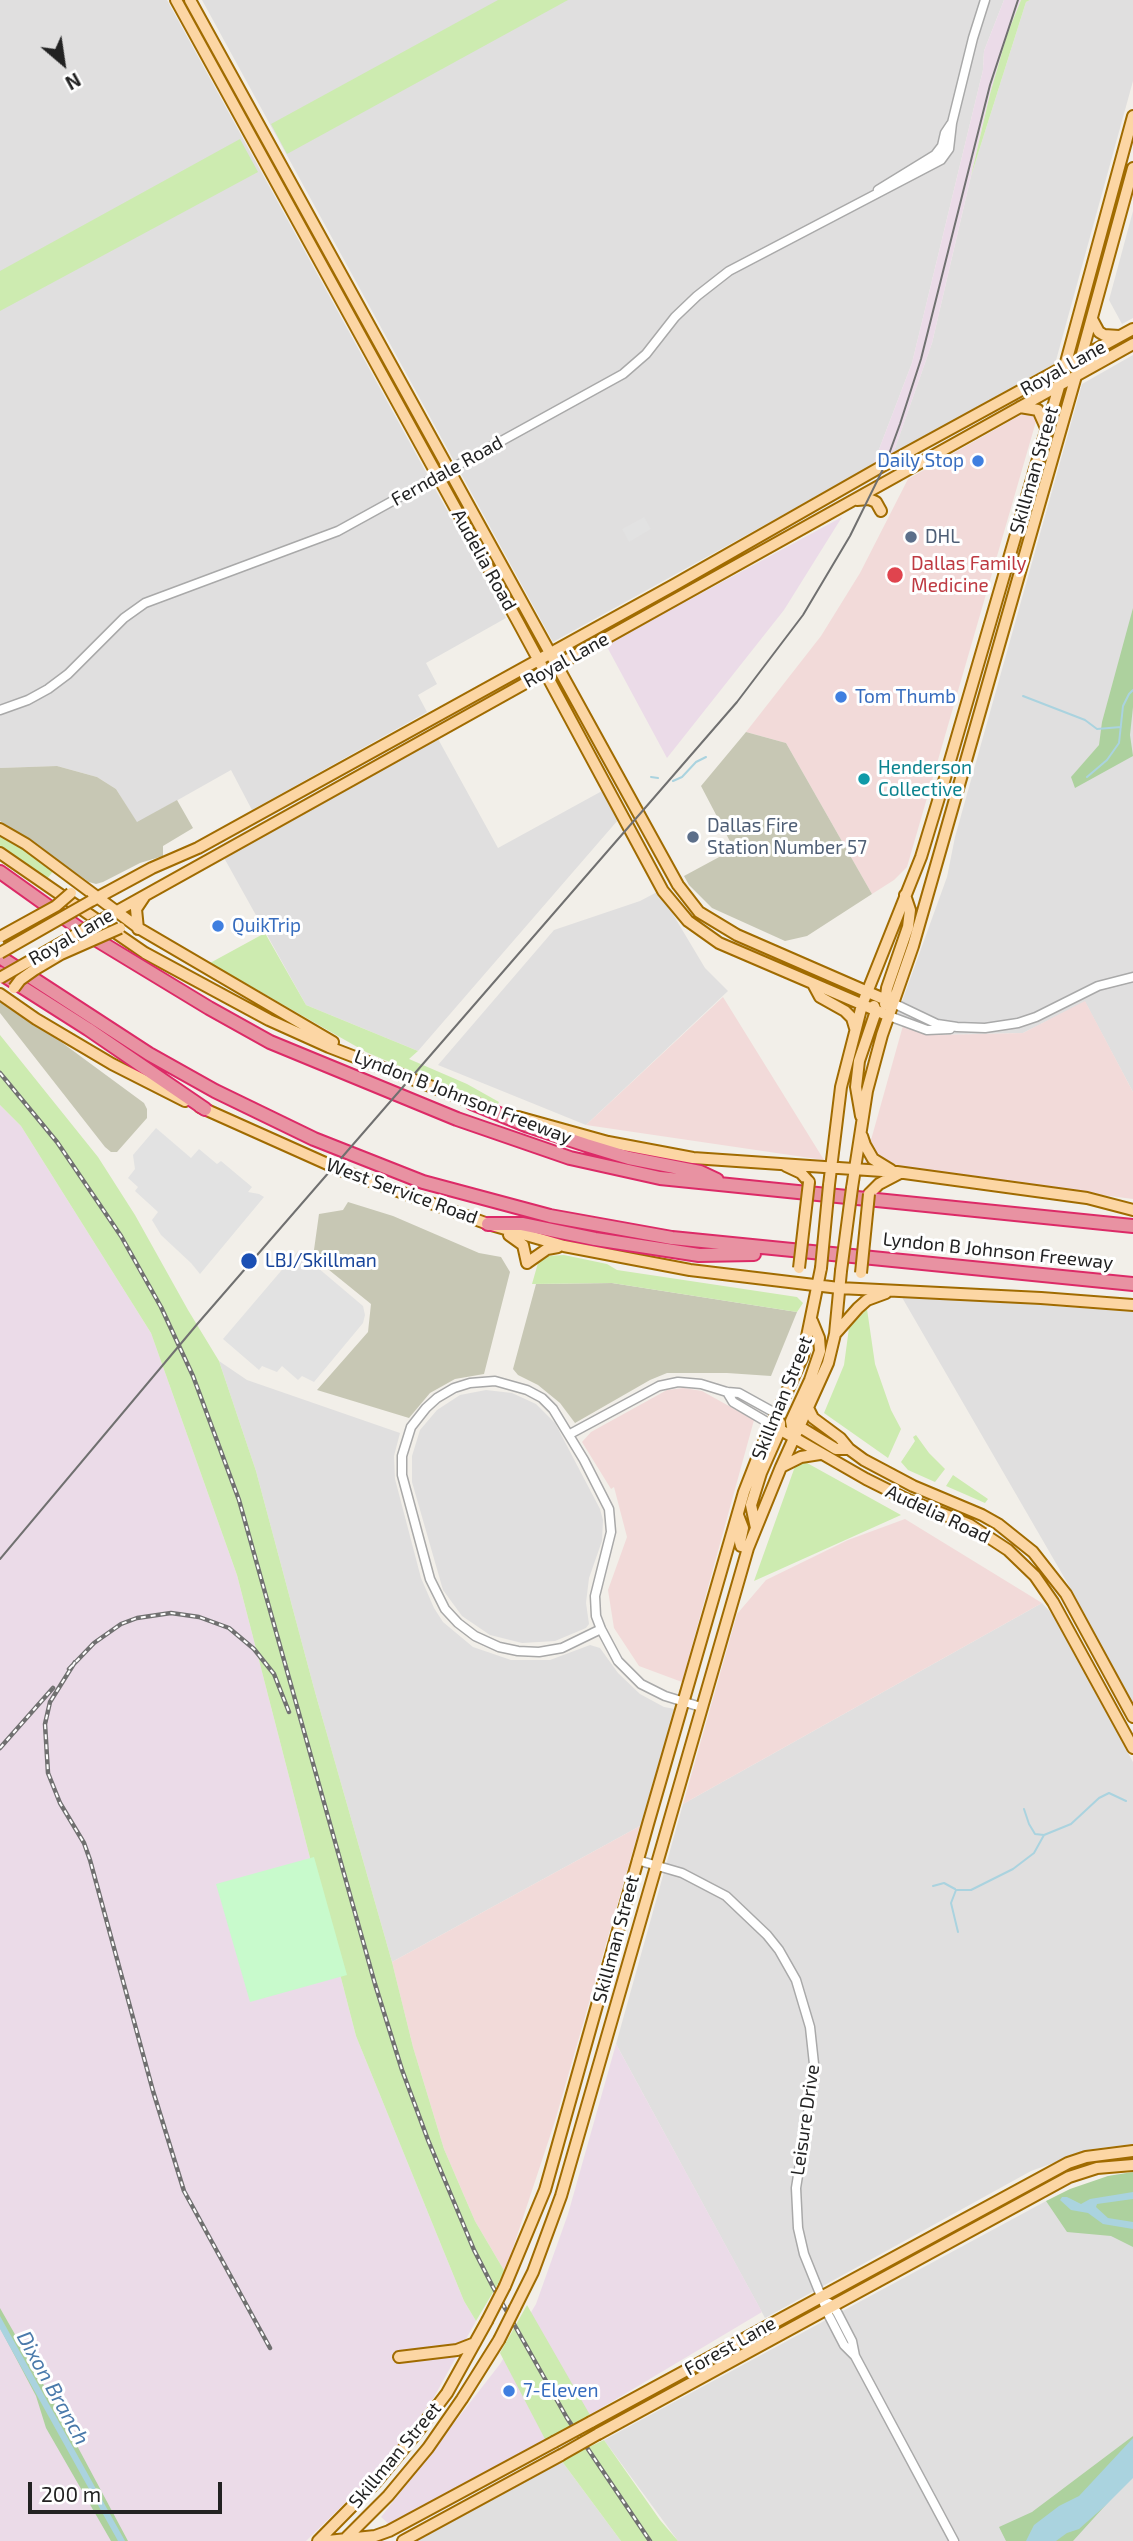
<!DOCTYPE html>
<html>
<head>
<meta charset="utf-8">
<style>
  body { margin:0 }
  #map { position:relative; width:1133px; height:2541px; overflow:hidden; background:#f2efe9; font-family:"Exo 2",sans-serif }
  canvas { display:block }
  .north { position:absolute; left:28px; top:28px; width:70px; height:70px; -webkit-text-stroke:5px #fff; paint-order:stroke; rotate:151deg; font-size:19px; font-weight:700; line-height:28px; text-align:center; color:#222 }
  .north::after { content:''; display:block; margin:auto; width:24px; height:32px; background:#222; clip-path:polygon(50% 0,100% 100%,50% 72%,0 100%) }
  .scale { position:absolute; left:28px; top:2482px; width:194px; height:32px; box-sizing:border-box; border:4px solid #222; border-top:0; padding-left:9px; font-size:21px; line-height:24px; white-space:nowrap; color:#222; -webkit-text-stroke:5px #fff; paint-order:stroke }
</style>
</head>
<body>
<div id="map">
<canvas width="1133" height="2541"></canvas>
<div class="north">N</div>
<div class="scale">200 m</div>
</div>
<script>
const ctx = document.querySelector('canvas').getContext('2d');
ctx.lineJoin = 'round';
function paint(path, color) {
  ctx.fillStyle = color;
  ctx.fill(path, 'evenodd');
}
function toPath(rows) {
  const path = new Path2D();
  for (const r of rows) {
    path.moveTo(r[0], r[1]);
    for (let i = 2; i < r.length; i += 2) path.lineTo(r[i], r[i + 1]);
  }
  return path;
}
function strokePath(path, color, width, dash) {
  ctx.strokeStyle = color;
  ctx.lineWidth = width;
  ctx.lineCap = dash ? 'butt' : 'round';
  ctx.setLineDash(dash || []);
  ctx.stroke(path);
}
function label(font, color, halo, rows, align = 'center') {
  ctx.font = font + ' "Exo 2",sans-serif';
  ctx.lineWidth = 6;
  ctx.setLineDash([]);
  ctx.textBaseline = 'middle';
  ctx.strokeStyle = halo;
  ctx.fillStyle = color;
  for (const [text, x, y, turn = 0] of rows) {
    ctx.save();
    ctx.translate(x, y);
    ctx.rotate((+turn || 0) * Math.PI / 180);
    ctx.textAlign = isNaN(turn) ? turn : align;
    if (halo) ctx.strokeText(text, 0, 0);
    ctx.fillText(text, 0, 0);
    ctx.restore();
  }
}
paint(toPath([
  [0,0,167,0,506,618,426,663,437,684,418,695,427,712,252,810,231,770,137,823,116,789,97,777,57,766,0,768],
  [202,0,1004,0,984,51,983,70,912,363,873,465,553,642],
  [1030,0,1133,0,1133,81,1055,364,893,454,932,343,971,176,1026,2],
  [1133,211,1133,318,1122,324,1109,300],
  [1133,355,1133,1092,1085,1002,1023,1033,935,1035,896,1018,947,877,955,837,1082,384],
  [437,737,498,848,602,791,618,820,418,1051,306,1005,223,856],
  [659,891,705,968,728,991,586,1125,438,1065,554,930,640,901],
  [900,1294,1133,1312,1133,1703,1068,1584],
  [219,1361,247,1380,400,1433,394,1456,395,1479,421,1578,434,1608,443,1622,473,1647,511,1660,550,1660,590,1645,600,1648,618,1673,640,1694,664,1707,675,1709,640,1826,392,1962,315,1692,256,1471],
  [486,1390,512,1393,536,1404,555,1423,600,1509,603,1520,602,1541,589,1578,586,1603,589,1624,586,1628,555,1641,522,1643,490,1635,462,1616,443,1590,412,1482,412,1456,420,1430,437,1410,460,1395],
  [1042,1603,1053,1615,1133,1762,1133,2144,1092,2149,1031,2171,765,2318,616,2044,683,1804],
  [1133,2172,1133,2541,678,2541,604,2440,1046,2201,1108,2176],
  [561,2460,621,2541,414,2541]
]), '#e0dfdf');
paint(toPath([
  [1024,413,1037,418,907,867,894,880,872,894,786,743,746,732,821,636,860,573,908,479],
  [723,997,824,1160,586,1125],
  [1085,1001,1133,1092,1133,1199,864,1165,904,1022,935,1035,1023,1033],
  [684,1388,702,1391,754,1420,682,1682,639,1666,614,1628,608,1590,627,1537,614,1487,611,1489,582,1442,591,1432,667,1390],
  [905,1519,1042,1603,683,1804,737,1614,766,1580,848,1540],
  [640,1826,555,2121,505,2272,475,2221,444,2149,413,2047,392,1962]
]), '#f2dad9');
paint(toPath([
  [1004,0,1021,0,1007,35,990,94,932,343,893,454,873,465,912,363,983,70,984,51],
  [842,517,784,610,667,758,606,645],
  [0,1105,21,1126,151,1333,237,1575,356,2036,464,2301,476,2321,433,2399,378,2471,306,2541,0,2541],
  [616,2044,762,2312,546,2441,391,2526,381,2517,500,2364,536,2304,568,2214]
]), '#ebdbe8');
paint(toPath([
  [746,732,786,743,872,894,807,936,785,941,712,908,689,885,684,876,734,849,701,786],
  [57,766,97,777,116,789,137,822,177,800,193,828,163,846,163,856,140,863,103,882,96,884,89,882,0,821,0,768],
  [0,997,144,1103,147,1109,147,1118,117,1152,111,1152,105,1147,0,1013],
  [348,1202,393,1216,479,1253,501,1257,510,1272,484,1374,455,1379,430,1393,409,1418,317,1390,368,1332,371,1304,313,1257,319,1214,343,1210],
  [612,1283,797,1312,771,1376,727,1373,667,1373,650,1380,575,1423,560,1403,538,1385,518,1375,513,1369,536,1284]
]), '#c7c7b4');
paint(toPath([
  [498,0,568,0,287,154,271,124],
  [1021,0,1030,0,1026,2,971,176,990,94,1007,35],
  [240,139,258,172,0,311,0,271],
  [0,834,54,870,47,879,0,847],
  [265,933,306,1005,418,1051,409,1059,467,1084,499,1102,498,1104,462,1093,366,1052,210,963],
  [0,1035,98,1157,135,1215,188,1310,219,1361,256,1471,315,1692,392,1962,413,2047,444,2149,475,2221,505,2272,476,2321,464,2301,356,2036,237,1575,151,1333,21,1126,0,1105],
  [564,1255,607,1264,617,1270,797,1297,803,1303,797,1312,612,1283,532,1284,538,1263,542,1259,548,1256],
  [867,1309,875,1364,891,1410,901,1429,888,1458,824,1413,844,1365,849,1328],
  [916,1435,929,1453,945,1469,935,1482,908,1470,901,1462,915,1441,913,1437],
  [798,1458,901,1515,754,1581],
  [953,1475,988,1499,985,1503,946,1486],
  [527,2305,590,2415,546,2441,500,2353],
  [604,2440,660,2520,678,2541,621,2541,561,2460]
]), '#cdebb0');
paint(toPath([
  [1133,608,1133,707,1130,735,1133,756,1075,788,1071,777,1099,745,1102,722],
  [1133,2172,1133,2247,1111,2236,1067,2232,1046,2201,1070,2189,1108,2176],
  [0,2308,58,2410,128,2541,111,2541,46,2428,36,2396,0,2328],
  [1133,2436,1133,2475,1073,2541,1006,2541,999,2527,1032,2512]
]), '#add19e');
paint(toPath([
  [314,1857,347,1975,250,2002,216,1884]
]), '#c8facc');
paint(toPath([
  [644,517,651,529,629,542,622,529],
  [156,1128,191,1158,199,1149,217,1164,221,1161,252,1187,248,1192,259,1194,264,1197,200,1274,191,1263,161,1235,152,1220,158,1212,135,1191,138,1187,128,1178,135,1169,133,1155],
  [298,1251,363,1306,365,1315,363,1323,314,1382,302,1376,298,1380,282,1366,277,1372,262,1366,259,1370,223,1339]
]), '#e2e2e2');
paint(toPath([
  [1133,2192,1133,2199,1097,2204,1096,2207,1108,2218,1133,2222,1133,2229,1103,2224,1088,2213,1071,2210,1060,2200,1062,2197,1067,2197,1081,2204,1090,2199],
  [0,2316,125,2541,118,2541,0,2329],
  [1133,2438,1133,2478,1105,2506,1079,2529,1067,2533,1056,2541,1026,2541,1034,2525,1059,2506,1079,2496]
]), '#aad3df');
strokePath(toPath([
  [1023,696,1085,720,1097,729,1121,727],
  [651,777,658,778],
  [1087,777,1107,760,1119,743,1123,706,1129,694,1133,690],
  [673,781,682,777,696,762,706,757],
  [1024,1809,1029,1824,1035,1834,1044,1835,1071,1824,1099,1798,1109,1793,1126,1801],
  [933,1886,944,1883,955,1889],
  [958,1932,951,1903,956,1890,971,1890,1013,1869,1034,1853,1044,1835]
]), '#aad3df', 2);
const minor = toPath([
  [878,190,935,155,942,146,945,133,951,124],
  [0,710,28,700,48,689,68,674,124,618,145,603,338,531,623,374,646,354,675,317,697,296,729,271,941,160,949,149,952,123,973,38,985,0],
  [893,1003,937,1024,957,1027,985,1028,1018,1023,1036,1017,1098,986,1133,977],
  [889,1016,927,1030,950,1029],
  [727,1392,733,1402,772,1425],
  [570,1434,659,1386,678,1382,701,1384,727,1392,739,1393,777,1414],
  [601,1629,562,1648,539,1652,518,1651,499,1647,475,1636,458,1623,445,1609,430,1579,402,1475,402,1456,411,1427,426,1408,437,1398,454,1388,470,1383,495,1381,527,1390,542,1398,553,1409,584,1460,609,1509,611,1532,595,1596,596,1616,601,1629,618,1661,641,1684,665,1696,701,1707],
  [637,1860,682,1873,726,1896,767,1935,779,1950,796,1980,810,2027,814,2064,812,2088,796,2188,798,2228,804,2254,829,2316,844,2345,855,2356],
  [829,2303,837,2312,852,2341,855,2356,954,2541]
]);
const major = toPath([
  [176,0,518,622,663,891,688,921,719,943,889,1016],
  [190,0,678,885,699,912,737,935,893,1003],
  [1092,319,1099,332,1104,335,1119,336],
  [1080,361,1133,168],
  [1020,407,1038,410,1046,428],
  [857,500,869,499,876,502,881,511],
  [0,829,26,844,140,929,333,1042],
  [0,853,145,953,269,1020,329,1047,479,1105],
  [91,901,152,868,198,848,674,585,879,468,1133,329],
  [110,915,1133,344],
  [138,929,136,909,144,897],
  [813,984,820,997,845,1011,852,1018,855,1028],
  [0,994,36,1019,112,1064,185,1101],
  [885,1004,887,988,908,927,910,910,905,895],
  [200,1107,343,1171,488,1224,564,1246,690,1270,839,1288,1041,1298,1133,1305],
  [861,1116,856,1087,859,1061,876,1011,874,1006],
  [518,1117,608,1142,693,1158,897,1172,1087,1198,1133,1210],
  [862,1136,865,1145,873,1159,891,1170],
  [786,1166,801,1173,809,1182],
  [829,1185,841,1087,862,1005,921,857,945,778,1065,366,1133,116],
  [852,1188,867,1091,882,1035,913,946,1076,376],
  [869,1194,879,1184,900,1173],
  [509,1235,523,1245,527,1263],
  [527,1263,547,1249,558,1247],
  [835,1334,858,1308,867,1300,886,1293],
  [808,1408,813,1418,840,1438,849,1449,864,1460,913,1486,982,1515,998,1524,1033,1552,1066,1594,1133,1717],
  [795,1424,836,1449,849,1449],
  [772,1425,866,1479,906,1499,970,1525,1008,1550,1035,1576,1053,1602,1133,1748],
  [794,1438,791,1421,810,1380,820,1351,819,1338,812,1321],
  [781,1467,801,1457,820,1454],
  [738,1515,743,1528,740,1542,741,1546,748,1548],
  [756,1528,751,1505,761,1473,780,1430,780,1423],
  [505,2286,545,2190,648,1824,744,1492,760,1451,803,1356,821,1268],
  [515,2308,533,2272,561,2196,748,1548,781,1467,828,1363,835,1334,841,1271],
  [399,2357,457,2350,475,2343],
  [591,2422,1068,2163,1086,2157,1133,2151],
  [598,2434,1069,2177,1097,2168,1133,2165],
  [318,2541,376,2482,419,2430,447,2393,487,2321],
  [328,2541,375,2536,389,2531,554,2442],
  [343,2541,388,2496,428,2448,462,2399,499,2340],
  [403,2541,561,2455]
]);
const highway = toPath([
  [0,872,87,934,209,1008,270,1042,457,1119,570,1158,660,1178,1133,1226],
  [0,957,149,1054,215,1091,314,1139,423,1182,550,1216,672,1238,1133,1284],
  [0,973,88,1029,205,1109],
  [472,1103,528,1126,586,1145,629,1158,700,1172,717,1180],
  [488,1224,522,1224,595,1239,699,1255,754,1254]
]);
strokePath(minor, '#a9a9a9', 11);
strokePath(major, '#a06b00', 14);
strokePath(highway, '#dc2a67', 16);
strokePath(minor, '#fff', 8);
strokePath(major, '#fcd6a4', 10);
strokePath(highway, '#e892a2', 12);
strokePath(toPath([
  [0,1559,199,1322,737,702,803,615,850,536,885,465,900,424,921,359,990,85,1018,0]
]), '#707070', 2);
const rail = toPath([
  [0,1073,57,1142,121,1236,161,1307,193,1376,239,1500,375,1984,402,2070,428,2140,474,2250,493,2287,567,2418,650,2541],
  [75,1662,50,1702,45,1724,48,1773,60,1803,84,1843,90,1860,153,2091,184,2191,270,2348],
  [69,1669,94,1643,121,1624,137,1618,171,1613,199,1617,229,1628,254,1649,274,1674,289,1712],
  [0,1748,53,1688]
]);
strokePath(rail, '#707070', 4.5);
strokePath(rail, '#fff', 2, [5]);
const majorBridge = toPath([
  [0,937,56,906,71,893],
  [0,953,91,901],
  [0,978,110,915],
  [14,988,20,980,34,970,61,954,120,928],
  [799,1268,809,1182],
  [821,1268,829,1185],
  [841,1271,852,1188],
  [861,1273,869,1194],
  [487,2321,505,2286],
  [499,2340,515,2308],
  [554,2442,591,2422],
  [561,2455,598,2434]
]);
strokePath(majorBridge, '#a06b00', 14, []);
strokePath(majorBridge, '#fcd6a4', 10);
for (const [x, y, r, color] of [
  [978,461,7,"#3f7fe0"],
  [911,537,7,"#5c6f8a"],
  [895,575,9,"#e0444e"],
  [841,697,7,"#3f7fe0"],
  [864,779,7,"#0f9aa8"],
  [693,837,7,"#5c6f8a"],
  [218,926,7,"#3f7fe0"],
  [249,1261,9,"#1a4fb4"],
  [509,2391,7,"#3f7fe0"]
]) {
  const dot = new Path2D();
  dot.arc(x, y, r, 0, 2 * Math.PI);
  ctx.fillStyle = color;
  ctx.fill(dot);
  strokePath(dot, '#fff', 2.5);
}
label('19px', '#222', '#fff', [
  ["Royal Lane",1063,368,-29],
  ["Skillman Street",1034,470,-74],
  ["Ferndale Road",447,471,-29],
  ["Audelia Road",484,560,61],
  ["Royal Lane",566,660,-29],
  ["Royal Lane",71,937,-30],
  ["Lyndon B Johnson Freeway",463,1097,21],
  ["West Service Road",402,1191,20],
  ["Lyndon B Johnson Freeway",998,1251,6],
  ["Skillman Street",782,1398,-68],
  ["Audelia Road",938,1514,25],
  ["Skillman Street",616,1939,-75],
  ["Leisure Drive",805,2120,-82],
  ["Forest Lane",730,2346,-29],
  ["Skillman Street",395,2455,-50]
]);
label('19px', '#366cbe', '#fff', [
  ["Daily Stop",964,461,"right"],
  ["Tom Thumb",855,697],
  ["QuikTrip",232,926],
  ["7-Eleven",523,2391]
], 'left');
label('19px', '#4e5e75', '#fff', [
  ["DHL",925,537],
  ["Dallas Fire",707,826],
  ["Station Number 57",707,848]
], 'left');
label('19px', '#be3a42', '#fff', [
  ["Dallas Family",911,564],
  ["Medicine",911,586]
], 'left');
label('19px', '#0d838f', '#fff', [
  ["Henderson",878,768],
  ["Collective",878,790]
], 'left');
label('19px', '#164399', '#fff', [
  ["LBJ/Skillman",265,1261]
], 'left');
label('italic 21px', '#4a7aab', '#fff', [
  ["Dixon Branch",53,2388,61]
]);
</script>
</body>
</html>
